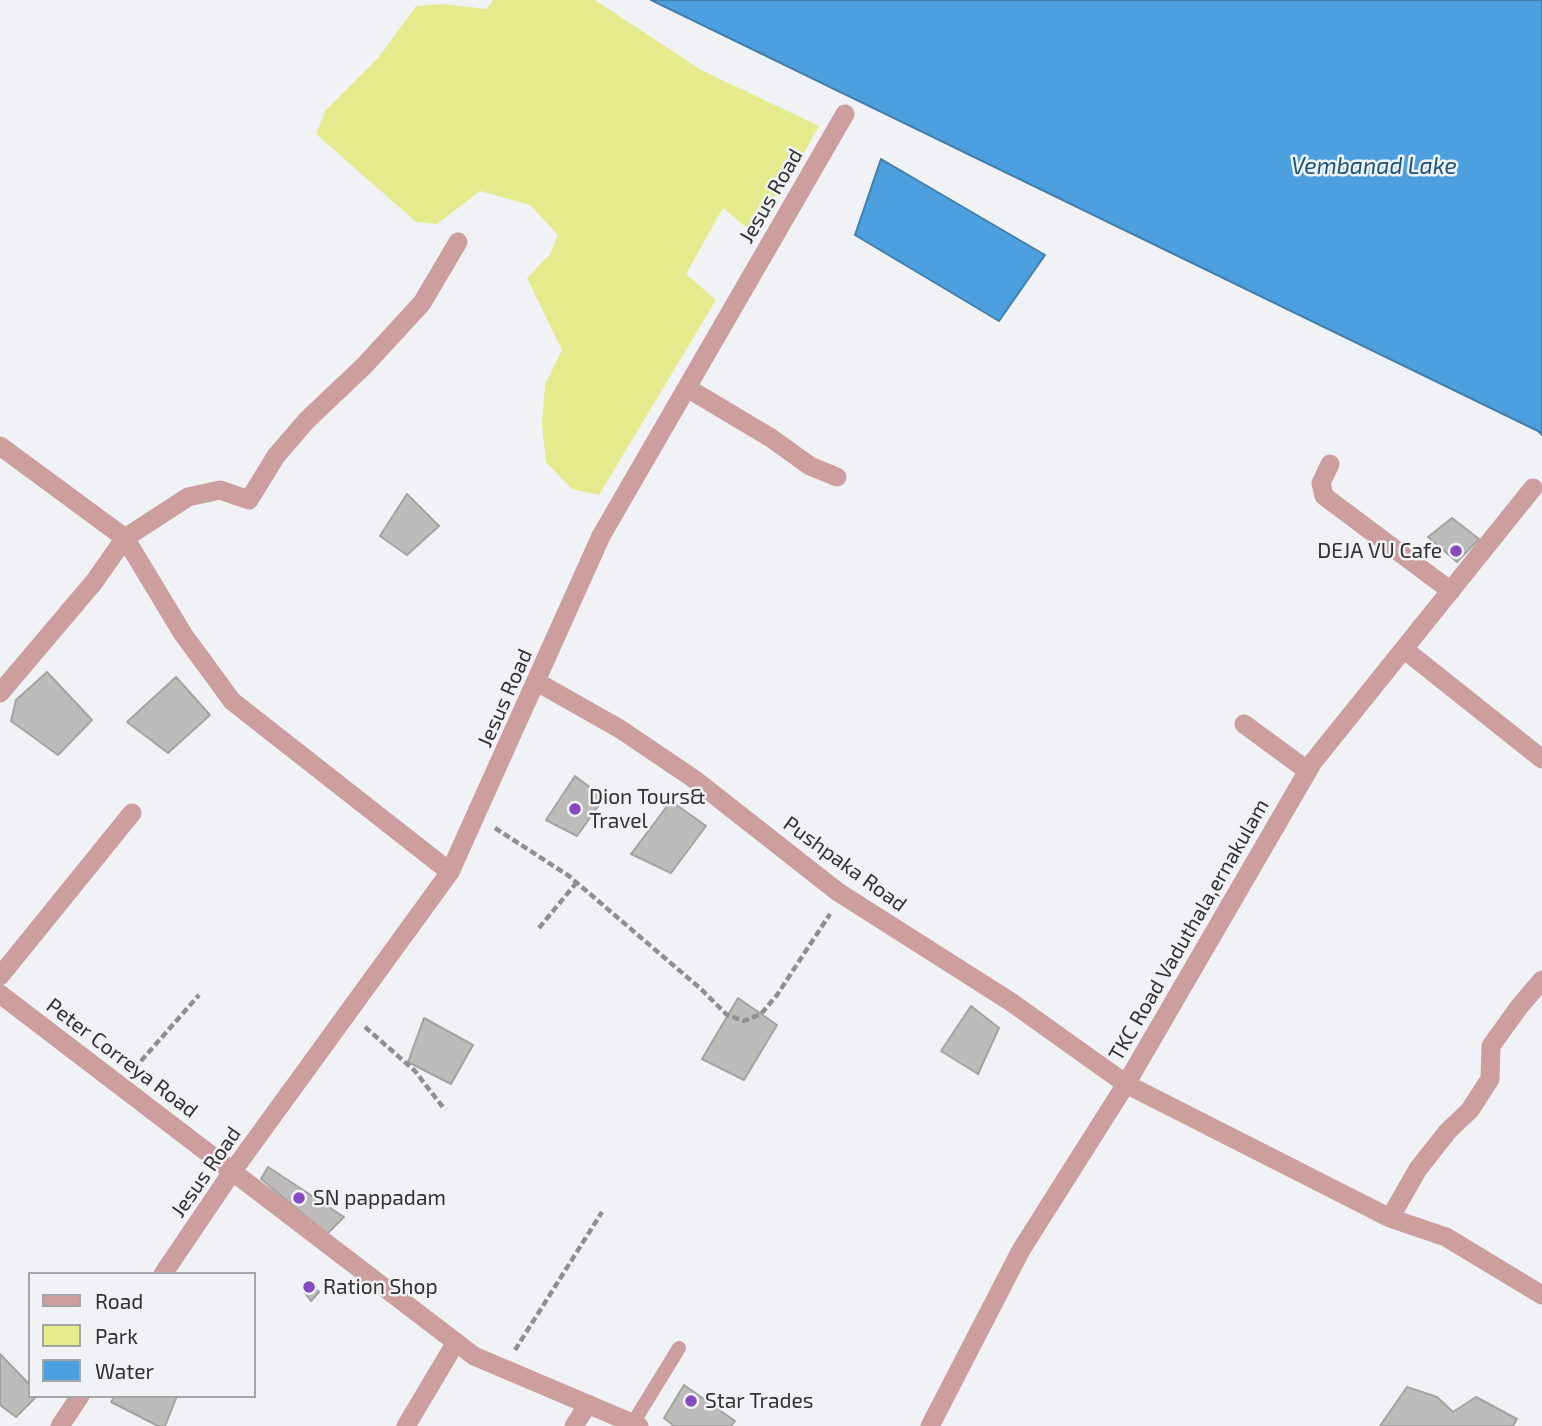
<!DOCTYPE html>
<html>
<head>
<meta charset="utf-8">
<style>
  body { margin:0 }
  #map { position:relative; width:1542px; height:1426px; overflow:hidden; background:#f0f2f5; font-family:"Exo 2",sans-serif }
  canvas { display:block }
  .legend { position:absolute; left:28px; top:1272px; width:228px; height:126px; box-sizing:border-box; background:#f0f2f5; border:2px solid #a3a5a7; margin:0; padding:9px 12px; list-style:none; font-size:21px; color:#303131 }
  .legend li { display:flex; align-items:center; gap:14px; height:35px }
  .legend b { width:35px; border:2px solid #a3a5a7 }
</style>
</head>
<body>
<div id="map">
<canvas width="1542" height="1426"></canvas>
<ul class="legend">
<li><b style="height:9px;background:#cc9e9d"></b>Road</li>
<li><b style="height:19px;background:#e5ea8d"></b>Park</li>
<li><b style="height:19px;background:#4ca0df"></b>Water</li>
</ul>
</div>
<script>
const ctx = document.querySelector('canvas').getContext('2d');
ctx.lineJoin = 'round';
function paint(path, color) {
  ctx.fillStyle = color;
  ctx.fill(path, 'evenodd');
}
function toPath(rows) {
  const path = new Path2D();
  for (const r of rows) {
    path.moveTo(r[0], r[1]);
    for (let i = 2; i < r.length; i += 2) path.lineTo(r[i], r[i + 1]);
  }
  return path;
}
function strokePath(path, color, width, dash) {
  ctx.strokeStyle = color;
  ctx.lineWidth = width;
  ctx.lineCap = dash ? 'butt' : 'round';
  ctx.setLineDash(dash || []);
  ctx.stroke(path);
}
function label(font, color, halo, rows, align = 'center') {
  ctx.font = font + ' "Exo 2",sans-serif';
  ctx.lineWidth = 5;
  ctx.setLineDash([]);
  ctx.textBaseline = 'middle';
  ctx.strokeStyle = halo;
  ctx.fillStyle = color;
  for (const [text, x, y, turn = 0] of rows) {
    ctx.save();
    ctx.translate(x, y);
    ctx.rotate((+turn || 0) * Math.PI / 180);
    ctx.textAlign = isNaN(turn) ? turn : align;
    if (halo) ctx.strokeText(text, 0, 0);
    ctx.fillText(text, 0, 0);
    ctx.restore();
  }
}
paint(toPath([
  [493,0,595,0,701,70,819,126,788,181,747,228,723,208,686,274,716,300,599,495,572,489,546,462,542,424,545,385,562,350,527,278,550,254,558,235,530,205,480,191,437,224,416,222,316,134,326,110,379,57,416,6,442,4,487,9]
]), '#e5ea8d');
const water = toPath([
  [651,0,1542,0,1542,435,1538,431,651,0],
  [881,159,1045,255,999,321,855,235,881,159]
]);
paint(water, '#4ca0df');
strokePath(water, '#447fab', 2);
const building = toPath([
  [407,494,439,526,407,555,380,536,407,494],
  [1452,518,1479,539,1457,562,1428,537,1452,518],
  [47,672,92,720,58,755,11,721,16,700,47,672],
  [176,677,210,715,168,753,127,722,176,677],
  [575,776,604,798,577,836,546,820,575,776],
  [671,801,706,826,671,873,631,854,671,801],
  [738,998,777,1025,744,1080,702,1059,738,998],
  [971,1006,999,1028,978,1074,941,1051,971,1006],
  [424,1018,473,1045,451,1084,408,1062,424,1018],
  [268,1167,344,1217,327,1234,261,1179,268,1167],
  [307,1282,319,1292,311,1301,304,1292,307,1282],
  [0,1354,30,1385,30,1396,37,1396,16,1417,0,1405,0,1354],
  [684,1385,735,1421,731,1426,674,1426,664,1418,684,1385],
  [1407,1387,1437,1397,1453,1412,1476,1397,1517,1419,1513,1426,1380,1426,1407,1387],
  [115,1396,177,1396,165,1426,158,1426,111,1402,115,1396]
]);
paint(building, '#bebcba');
strokePath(building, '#a5a3a1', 2);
strokePath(toPath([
  [495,828,569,876,701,989,727,1015,744,1021,761,1014,777,995,830,914],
  [539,928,577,882],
  [365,1027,415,1071,445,1110],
  [134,1069,199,995],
  [515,1350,602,1212]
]), '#8d8f90', 4.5, [7, 3.5]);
strokePath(toPath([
  [633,1423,679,1348]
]), '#cc9e9d', 14);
strokePath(toPath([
  [689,389,771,438,810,466,837,477],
  [0,446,125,538,183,634,232,701,450,872],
  [1330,464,1321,483,1324,496,1451,591],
  [1405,650,1542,759],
  [537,682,620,729,694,779,838,892,1011,1002,1126,1084,1390,1218,1446,1237,1542,1295],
  [0,693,94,582,125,538,188,497,220,490,249,500,276,456,307,420,364,366,422,303,458,242],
  [1244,724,1308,771],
  [0,976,132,813],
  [0,994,474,1356,639,1426],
  [1390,1218,1418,1169,1448,1131,1470,1110,1490,1079,1491,1046,1519,1007,1542,980],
  [163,1274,232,1172,450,872,601,536,845,114],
  [60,1426,80,1396],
  [406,1426,456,1342],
  [574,1426,588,1404],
  [930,1426,1021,1250,1126,1084,1313,762,1533,488]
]), '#cc9e9d', 19);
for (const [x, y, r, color] of [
  [1456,551,7,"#864ac1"],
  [575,809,7,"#864ac1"],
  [299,1198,7,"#864ac1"],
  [309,1287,7,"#864ac1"],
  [691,1401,7,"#864ac1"]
]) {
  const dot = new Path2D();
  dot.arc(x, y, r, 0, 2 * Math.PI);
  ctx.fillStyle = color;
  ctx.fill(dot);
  strokePath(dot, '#f0f2f5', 2.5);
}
label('21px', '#303131', '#f0f2f5', [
  ["Jesus Road",771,196,-60],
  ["Jesus Road",505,698,-66],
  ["Pushpaka Road",845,864,36],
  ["TKC Road Vaduthala,ernakulam",1189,930,-60],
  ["Peter Correya Road",122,1058,37],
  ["Jesus Road",206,1172,-55]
]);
label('21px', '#303131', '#f0f2f5', [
  ["DEJA VU Cafe",1442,551,"right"],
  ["Dion Tours&",589,797],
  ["Travel",589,821],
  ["SN pappadam",313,1198],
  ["Ration Shop",323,1287],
  ["Star Trades",705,1401]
], 'left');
label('italic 23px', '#17547e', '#f0f2f5', [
  ["Vembanad Lake",1374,166]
]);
</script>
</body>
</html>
